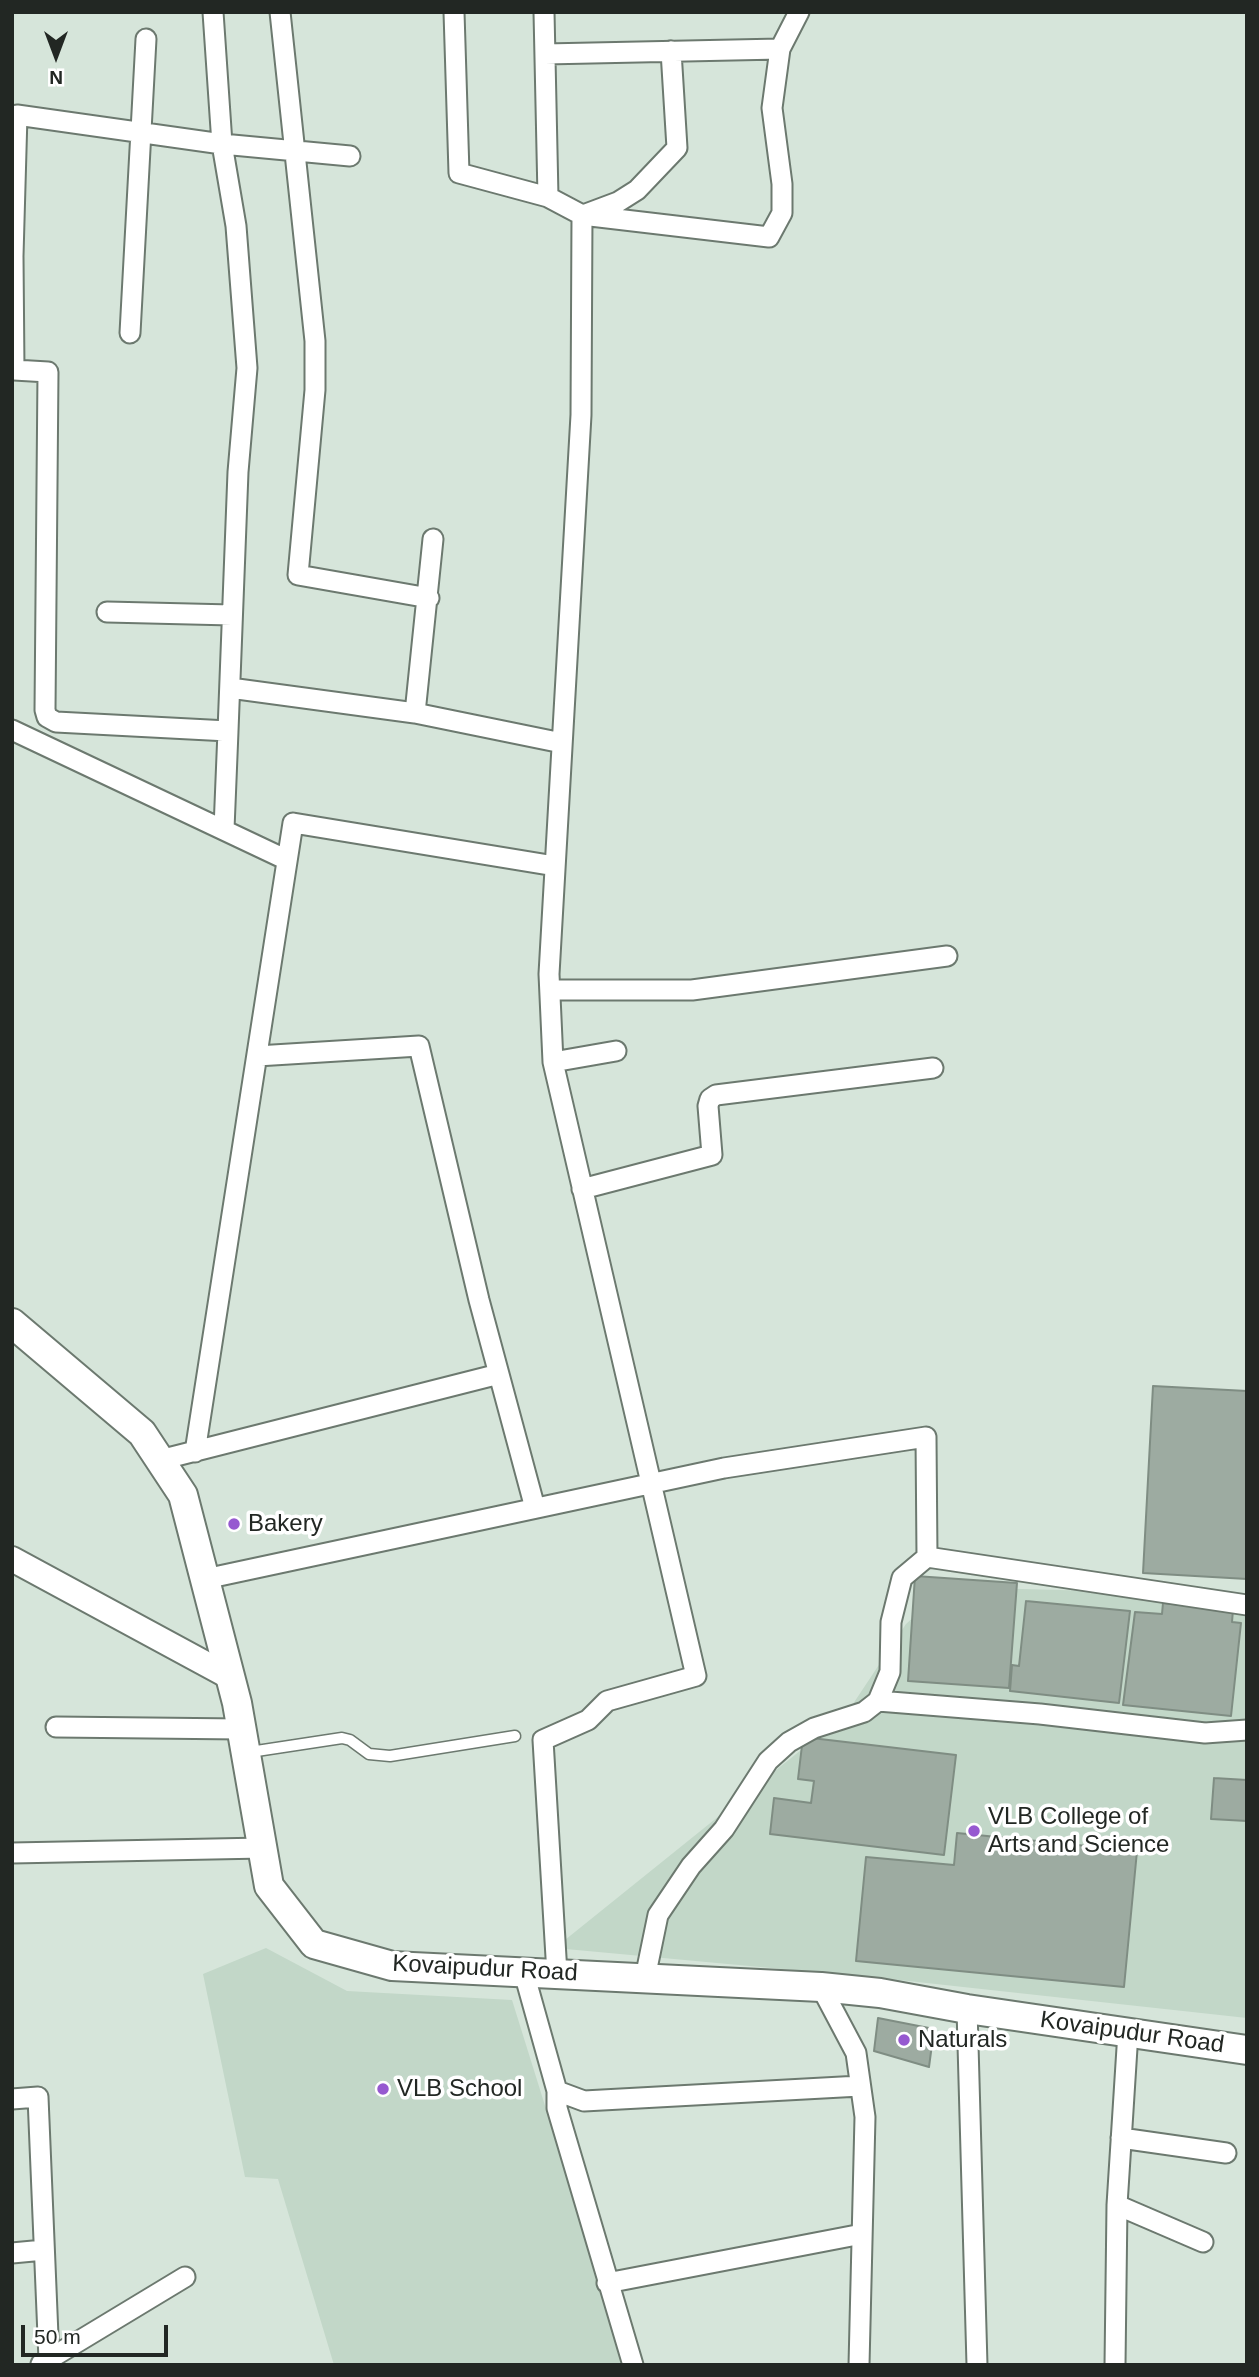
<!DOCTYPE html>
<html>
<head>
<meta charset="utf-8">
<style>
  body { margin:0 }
  #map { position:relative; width:1259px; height:2377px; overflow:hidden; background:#d6e5da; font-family:Arial,sans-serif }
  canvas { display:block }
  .frame { position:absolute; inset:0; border:14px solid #222723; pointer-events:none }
  .north { position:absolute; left:21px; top:21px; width:70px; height:70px; -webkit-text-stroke:5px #fff; paint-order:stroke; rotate:180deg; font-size:19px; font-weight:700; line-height:28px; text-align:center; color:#222723 }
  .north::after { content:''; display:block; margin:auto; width:24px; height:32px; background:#222723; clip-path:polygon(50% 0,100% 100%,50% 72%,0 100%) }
  .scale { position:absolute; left:21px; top:2325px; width:147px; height:32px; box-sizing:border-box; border:4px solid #222723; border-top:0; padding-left:9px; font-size:21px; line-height:24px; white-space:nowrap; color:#222723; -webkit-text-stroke:5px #fff; paint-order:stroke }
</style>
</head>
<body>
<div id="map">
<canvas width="1259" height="2377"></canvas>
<div class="frame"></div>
<div class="north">N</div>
<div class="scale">50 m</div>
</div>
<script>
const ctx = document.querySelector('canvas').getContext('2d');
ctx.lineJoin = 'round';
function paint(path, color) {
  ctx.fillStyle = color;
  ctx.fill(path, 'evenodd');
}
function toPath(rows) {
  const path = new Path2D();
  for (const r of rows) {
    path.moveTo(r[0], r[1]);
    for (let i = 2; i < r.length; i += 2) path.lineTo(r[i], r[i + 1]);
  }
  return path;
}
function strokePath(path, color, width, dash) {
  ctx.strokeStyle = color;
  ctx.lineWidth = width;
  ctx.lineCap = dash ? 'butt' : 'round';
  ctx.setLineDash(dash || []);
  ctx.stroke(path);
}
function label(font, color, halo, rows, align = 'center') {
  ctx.font = font + ' Arial,sans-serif';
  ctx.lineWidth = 7;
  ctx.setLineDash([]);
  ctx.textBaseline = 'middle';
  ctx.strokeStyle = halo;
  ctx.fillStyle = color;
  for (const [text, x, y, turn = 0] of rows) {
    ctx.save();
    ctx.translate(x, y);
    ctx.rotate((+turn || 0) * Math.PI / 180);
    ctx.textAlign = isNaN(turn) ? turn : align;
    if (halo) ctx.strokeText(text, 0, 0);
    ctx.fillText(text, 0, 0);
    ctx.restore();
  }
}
paint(toPath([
  [947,1587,1247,1595,1247,2018,890,1979,555,1948,847,1713,906,1624],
  [266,1948,347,1991,512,2000,626,2365,334,2365,278,2179,245,2177,203,1974]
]), '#c2d7c8');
const building = toPath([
  [1153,1386,1247,1391,1247,1579,1143,1573,1153,1386],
  [915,1576,1017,1583,1009,1688,908,1681,915,1576],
  [1026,1601,1130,1611,1119,1703,1010,1691,1012,1665,1019,1666,1026,1601],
  [1163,1603,1233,1610,1232,1622,1241,1623,1231,1716,1123,1705,1135,1612,1162,1614,1163,1603],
  [803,1737,956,1755,944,1855,770,1834,774,1798,811,1803,814,1781,798,1779,803,1737],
  [1214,1778,1247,1780,1247,1821,1211,1819,1214,1778],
  [957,1833,1137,1851,1124,1987,856,1961,866,1857,954,1865,957,1833],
  [878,2018,934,2029,929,2067,874,2051,878,2018]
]);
paint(building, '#9daba1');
strokePath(building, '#7f8d83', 2);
const service = toPath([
  [250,1752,342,1738,350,1740,369,1754,390,1756,515,1736]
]);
const minor = toPath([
  [213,12,222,144,350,156],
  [280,12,315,341,315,390,298,575,429,598],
  [454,12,459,173,548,197],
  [544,12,548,197,582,215,581,415,549,974,553,1062,696,1676,607,1701,588,1720,543,1740,557,1974],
  [545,54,780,49],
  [586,214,618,202,637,190,677,148,671,51],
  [582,215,769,237,782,213,782,184,772,108,780,49,799,12],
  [130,333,146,39],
  [433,539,415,713,562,743],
  [107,612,232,615],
  [230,688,415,713],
  [12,730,287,860],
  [224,829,228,731,238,472,247,368,236,226,222,144,17,115,13,256,14,370,48,372,45,710,47,717,56,722,228,731],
  [550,990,692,990,947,956],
  [257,1056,419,1046,479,1300,535,1508],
  [553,1062,616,1051],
  [582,1189,712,1155,708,1106,710,1099,716,1095,933,1068],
  [195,1452,293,823,555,866],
  [160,1460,499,1374],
  [205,1579,724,1468,926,1437,927,1557],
  [878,1701,1040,1714,1205,1733,1247,1730],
  [56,1727,241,1729],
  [12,1853,263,1848],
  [524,1973,557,2091,557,2108,633,2365],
  [645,1978,658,1915,691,1866,724,1829,768,1761,789,1742,814,1728,864,1712,878,1701,890,1672,891,1622,902,1578,927,1557,1247,1605],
  [821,1987,856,2053,865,2117,859,2365],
  [967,2009,977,2365],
  [557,2091,584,2101,860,2086],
  [12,2099,38,2097,49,2360],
  [1121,2138,1226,2153],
  [1117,2205,1203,2242],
  [12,2253,44,2250],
  [607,2283,862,2234],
  [41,2364,185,2277],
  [1115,2365,1117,2205,1128,2032]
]);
const tertiary = toPath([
  [12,1559,230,1677]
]);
const secondary = toPath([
  [12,1323,142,1433,183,1495,237,1703,269,1886,314,1944,392,1966,821,1987,880,1993,967,2009,1247,2050]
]);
strokePath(service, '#6c796f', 13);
strokePath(minor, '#6c796f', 23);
strokePath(tertiary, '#6c796f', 28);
strokePath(secondary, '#6c796f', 32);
strokePath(service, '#fff', 10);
strokePath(minor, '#fff', 19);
strokePath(tertiary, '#fff', 24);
strokePath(secondary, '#fff', 28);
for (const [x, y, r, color] of [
  [234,1524,7,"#9659d0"],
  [974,1831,7,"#9659d0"],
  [904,2040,7,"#9659d0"],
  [383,2089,7,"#9659d0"]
]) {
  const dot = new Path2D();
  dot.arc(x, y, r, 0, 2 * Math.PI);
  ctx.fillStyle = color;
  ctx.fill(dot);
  strokePath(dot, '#fff', 2.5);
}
label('24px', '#222723', '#fff', [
  ["Bakery",248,1524],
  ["VLB College of",988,1817],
  ["Arts and Science",988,1845],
  ["Naturals",918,2040],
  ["VLB School",397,2089]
], 'left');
label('24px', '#222723', '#fff', [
  ["Kovaipudur Road",485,1969,3],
  ["Kovaipudur Road",1132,2033,8]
]);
</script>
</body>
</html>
